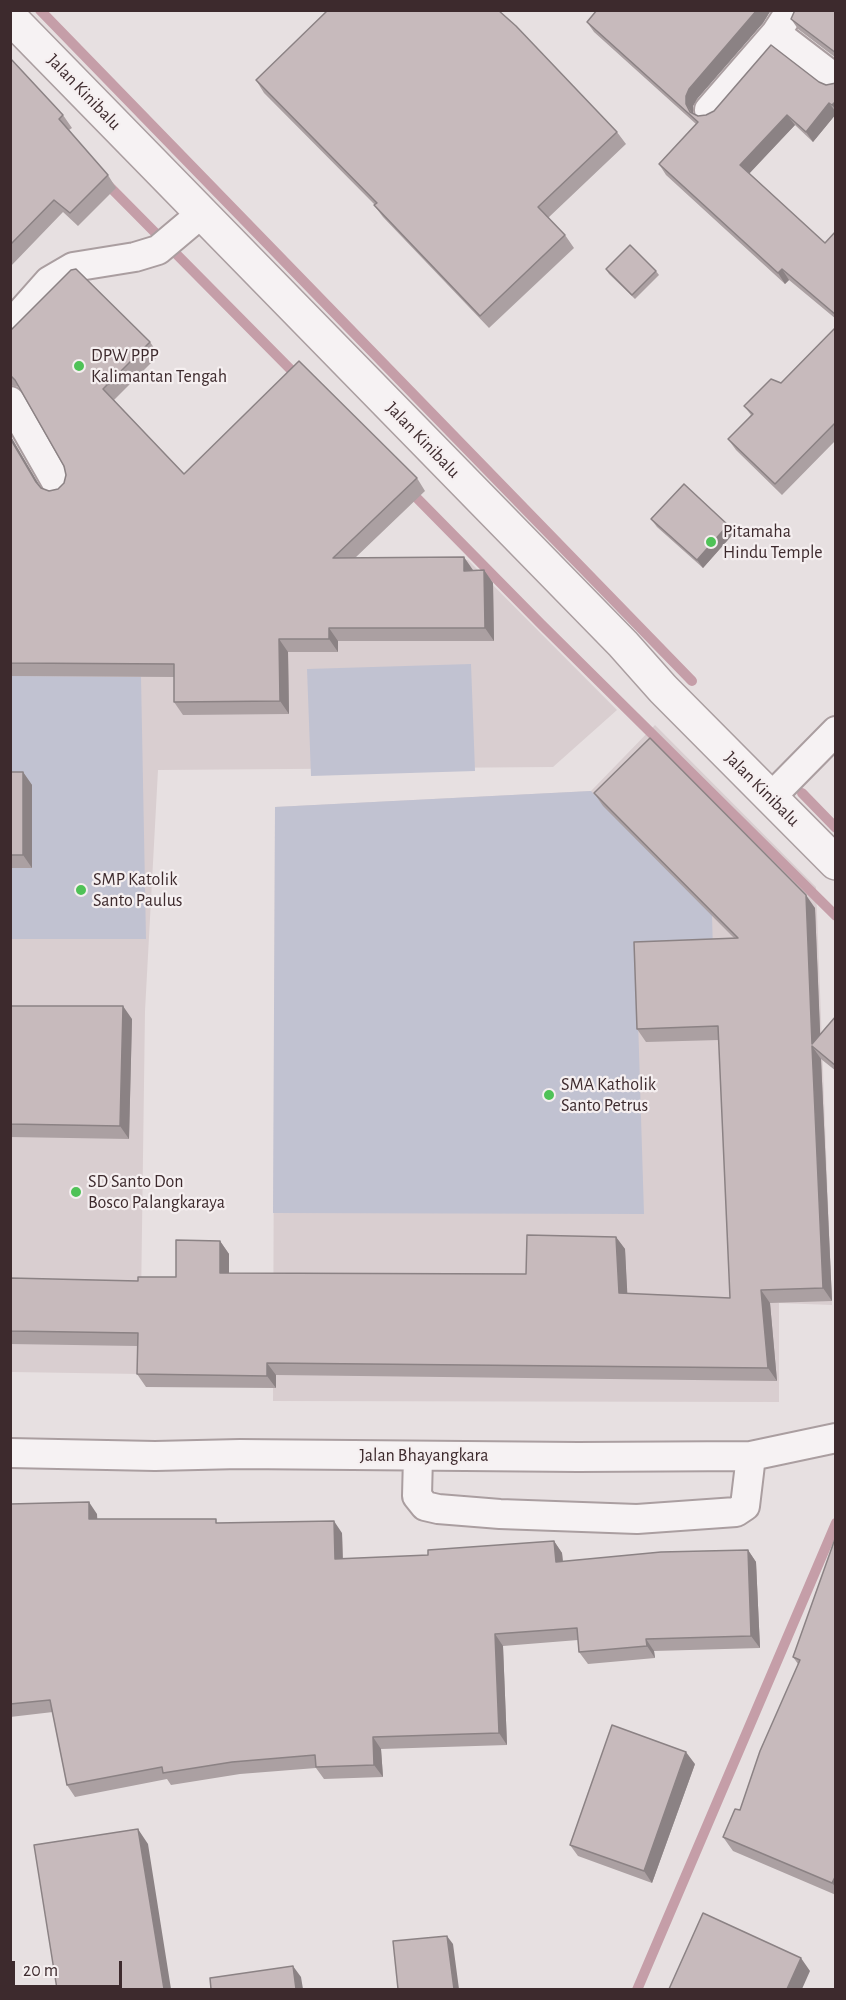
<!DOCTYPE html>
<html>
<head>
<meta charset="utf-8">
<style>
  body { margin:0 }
  #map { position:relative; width:846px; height:2000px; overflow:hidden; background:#e7e0e1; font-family:"Alegreya Sans",sans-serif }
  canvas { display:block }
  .frame { position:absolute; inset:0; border:12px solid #3d2a2d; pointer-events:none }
  .scale { position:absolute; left:12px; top:1961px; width:110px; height:27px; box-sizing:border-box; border:3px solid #3d2a2d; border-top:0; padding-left:8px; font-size:18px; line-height:21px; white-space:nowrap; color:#3d2a2d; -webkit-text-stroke:4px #f5eff0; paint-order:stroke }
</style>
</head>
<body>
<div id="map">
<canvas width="846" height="2000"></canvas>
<div class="frame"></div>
<div class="scale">20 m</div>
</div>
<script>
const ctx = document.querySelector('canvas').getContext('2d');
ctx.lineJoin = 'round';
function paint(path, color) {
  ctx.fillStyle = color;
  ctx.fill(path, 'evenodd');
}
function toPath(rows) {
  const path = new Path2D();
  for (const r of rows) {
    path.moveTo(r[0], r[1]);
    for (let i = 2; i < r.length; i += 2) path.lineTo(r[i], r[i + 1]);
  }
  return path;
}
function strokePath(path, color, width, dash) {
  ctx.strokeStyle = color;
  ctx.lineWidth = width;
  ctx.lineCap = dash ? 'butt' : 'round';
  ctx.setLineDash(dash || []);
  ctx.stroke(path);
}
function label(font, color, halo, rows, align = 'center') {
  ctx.font = font + ' "Alegreya Sans",sans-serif';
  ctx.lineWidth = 4.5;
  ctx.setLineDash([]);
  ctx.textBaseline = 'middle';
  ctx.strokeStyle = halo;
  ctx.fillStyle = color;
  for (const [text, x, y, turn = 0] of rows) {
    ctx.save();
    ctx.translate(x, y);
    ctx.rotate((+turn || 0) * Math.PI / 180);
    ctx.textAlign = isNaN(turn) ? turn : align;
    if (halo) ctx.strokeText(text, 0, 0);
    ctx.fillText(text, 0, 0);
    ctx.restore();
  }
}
paint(toPath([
  [11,552,468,560,617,710,553,767,158,770,145,1011,140,1374,11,1372],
  [655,725,816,887,832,1305,779,1303,779,1402,273,1401,275,807,591,791]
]), '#d9ced0');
paint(toPath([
  [471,664,475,771,311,776,307,669],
  [11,676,141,677,146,939,11,939,11,868,32,867,32,785,11,785],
  [591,791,712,915,713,952,636,955,644,1214,273,1213,275,807]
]), '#c1c2d1');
strokePath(toPath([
  [40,10,692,681],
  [105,182,301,380],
  [408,489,541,624,836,916],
  [802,793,836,828],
  [637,1990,836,1523]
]), '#c59ea8', 10);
const minor = toPath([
  [791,10,776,33,836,79],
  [709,110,776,33],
  [10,325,49,281,73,267,135,257,158,250,202,213],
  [10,401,59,487],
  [771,797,836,731],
  [10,1453,155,1456,240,1454,578,1457,751,1456,836,1438],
  [418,1456,417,1496,425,1506,438,1509,500,1514,637,1519,736,1512,745,1506,751,1456]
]);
const tertiary = toPath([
  [10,17,623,644,663,689,836,863]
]);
strokePath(minor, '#aa9ea0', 32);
strokePath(tertiary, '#aa9ea0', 36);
strokePath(minor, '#f6f2f3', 28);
strokePath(tertiary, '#f6f2f3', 33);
paint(toPath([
  [597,10,771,10,763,23,697,99,693,106,693,113,698,116,706,115,819,82,826,85,836,83,836,114,813,142,795,125,749,173,825,243,836,231,836,319,789,280,785,284,666,175,659,164,696,124,594,32,587,22],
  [836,10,836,58,798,29,791,19],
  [502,15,617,132,626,144,548,218,565,235,574,248,489,328,383,217,374,205,375,205,264,93,256,80],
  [10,58,63,115,72,128,69,130,108,175,116,188,78,226,63,212,10,267],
  [606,269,656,271,659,275,635,299,609,274],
  [836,327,836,440,782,495,736,450,728,439,751,415,744,406,781,383],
  [10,331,150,342,159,355,114,400,184,474,417,478,425,491,355,558,473,570,484,570,493,583,494,641,338,641,338,652,288,652,289,714,183,715,174,702,174,677,10,676,10,435,41,488,49,491,58,489,64,483,66,475,64,466,20,389,19,387,10,385],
  [651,519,728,525,734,533,703,568,657,527],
  [10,772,23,772,32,785,32,868,10,868],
  [594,793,815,908,820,1034,836,1016,836,1071,821,1059,832,1301,770,1303,777,1381,276,1375,276,1388,146,1387,137,1374,137,1346,10,1344,10,1278,138,1281,176,1277,220,1241,229,1254,229,1273,526,1274,616,1237,625,1249,627,1294,730,1298,719,1040,646,1042,637,1029,734,938,603,806],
  [10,1006,132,1019,129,1139,10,1137],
  [10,1504,97,1514,97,1519,219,1523,342,1533,343,1559,428,1555,554,1541,562,1553,563,1562,748,1550,756,1562,760,1648,654,1651,655,1658,588,1664,579,1652,578,1640,503,1646,507,1745,381,1749,383,1777,324,1779,316,1768,240,1774,171,1785,167,1779,75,1797,67,1785,53,1712,10,1717],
  [836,1536,836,1895,733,1851,723,1837,740,1810,798,1664,793,1657],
  [695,1764,652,1883,578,1856,570,1845]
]), '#aba0a2');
paint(toPath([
  [757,10,771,10,763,23,697,99,693,106,693,115,698,122,686,104,686,96,689,89],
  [836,101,836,110,832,105],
  [829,103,836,112,836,114,813,142,806,132],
  [787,115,795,125,748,175,740,165],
  [782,269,789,280,785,284,778,273],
  [10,435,45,495,36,482,10,438],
  [728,525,734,533,703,568,697,560],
  [464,557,473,570,464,571],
  [484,570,493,583,494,641,485,628],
  [329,628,338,641,338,652,329,639],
  [279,639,288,652,289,714,280,701],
  [23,772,32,785,32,868,23,855],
  [806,895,815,908,821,1054,812,1044],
  [123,1006,132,1019,129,1139,120,1126],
  [812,1046,821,1059,832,1301,823,1288],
  [616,1237,625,1249,628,1306,619,1293],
  [220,1241,229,1254,229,1286,220,1273],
  [761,1290,770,1303,777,1381,768,1368],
  [267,1363,276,1375,276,1388,267,1376],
  [89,1502,97,1514,98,1531,89,1519],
  [334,1521,342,1533,343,1571,335,1559],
  [554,1541,562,1553,564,1574,556,1562],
  [748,1550,756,1562,760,1648,751,1636],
  [495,1634,503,1646,507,1745,499,1733],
  [646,1639,654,1651,655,1658,647,1646],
  [373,1737,381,1749,383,1777,374,1765],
  [686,1752,695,1764,652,1883,644,1871],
  [138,1829,148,1844,171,1989,164,1989],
  [836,1875,836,1888,832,1883],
  [447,1936,453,1944,459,1989,454,1989],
  [801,1958,810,1971,802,1989,787,1989],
  [293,1966,301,1977,303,1989,296,1989]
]), '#8b8284');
const building = toPath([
  [328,10,498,10,516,26,617,132,538,207,565,235,480,316,374,205,377,203,256,80,328,10],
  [597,10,757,10,689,89,686,96,686,104,690,112,698,116,706,115,714,111,771,45,819,82,826,85,836,83,836,101,832,105,829,103,806,132,787,115,740,165,825,243,836,231,836,315,782,269,778,273,659,164,698,122,587,22,597,10],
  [795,10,836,10,836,53,791,19,795,10],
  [10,58,63,115,59,119,108,175,70,213,54,200,10,245,10,58],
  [630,245,656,271,632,295,606,269,630,245],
  [76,269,150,342,103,389,184,474,299,361,417,478,333,558,464,557,464,571,484,570,485,628,329,628,329,639,279,639,280,701,174,702,174,664,10,663,10,438,36,482,41,488,49,491,58,489,64,483,66,475,64,466,15,380,10,375,10,331,71,270,76,269],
  [836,327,836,422,775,484,728,439,753,414,744,406,771,379,781,383,836,327],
  [684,484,728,525,697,560,651,519,684,484],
  [650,738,806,895,812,1044,836,1016,836,1066,812,1046,823,1288,761,1290,768,1368,267,1363,267,1376,137,1374,138,1333,10,1331,10,1278,138,1281,138,1277,176,1277,176,1240,220,1241,220,1273,526,1274,527,1235,616,1237,619,1293,730,1298,718,1026,637,1029,634,942,738,938,594,793,650,738],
  [10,772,23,772,23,855,10,855,10,772],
  [10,1006,123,1006,120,1126,10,1124,10,1006],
  [89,1502,89,1519,216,1519,216,1523,334,1521,335,1559,428,1555,428,1550,554,1541,556,1562,661,1552,748,1550,751,1636,646,1639,647,1646,579,1652,577,1628,495,1634,499,1733,373,1737,374,1765,316,1767,315,1755,232,1762,163,1773,162,1767,67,1785,50,1700,10,1704,10,1504,89,1502],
  [836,1536,836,1875,832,1883,723,1837,735,1809,740,1810,760,1751,800,1660,793,1657,836,1536],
  [612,1725,686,1752,644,1871,570,1845,612,1725],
  [138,1829,164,1989,57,1989,34,1845,138,1829],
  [703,1913,801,1958,787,1989,669,1989,703,1913],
  [447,1936,454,1989,398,1989,393,1941,447,1936],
  [293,1966,296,1989,211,1989,210,1978,293,1966]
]);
paint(building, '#c7babc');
strokePath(building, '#8b8284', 1.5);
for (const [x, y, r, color] of [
  [79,366,6,"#4fc257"],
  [711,542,6,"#4fc257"],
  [81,890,6,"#4fc257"],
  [549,1095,6,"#4fc257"],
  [76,1192,6,"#4fc257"]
]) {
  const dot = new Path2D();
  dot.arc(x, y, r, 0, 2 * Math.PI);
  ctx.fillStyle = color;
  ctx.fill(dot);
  strokePath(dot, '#f5eff0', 2);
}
label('18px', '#3d2a2d', '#f5eff0', [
  ["Jalan Kinibalu",84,92,46],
  ["Jalan Kinibalu",423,440,46],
  ["Jalan Kinibalu",762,789,45],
  ["Jalan Bhayangkara",424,1456]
]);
label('18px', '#3d2a2d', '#f5eff0', [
  ["DPW PPP",91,356],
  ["Kalimantan Tengah",91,377],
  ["Pitamaha",723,532],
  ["Hindu Temple",723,553],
  ["SMP Katolik",93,880],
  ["Santo Paulus",93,901],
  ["SMA Katholik",561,1085],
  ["Santo Petrus",561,1106],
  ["SD Santo Don",88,1182],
  ["Bosco Palangkaraya",88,1203]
], 'left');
</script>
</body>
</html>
